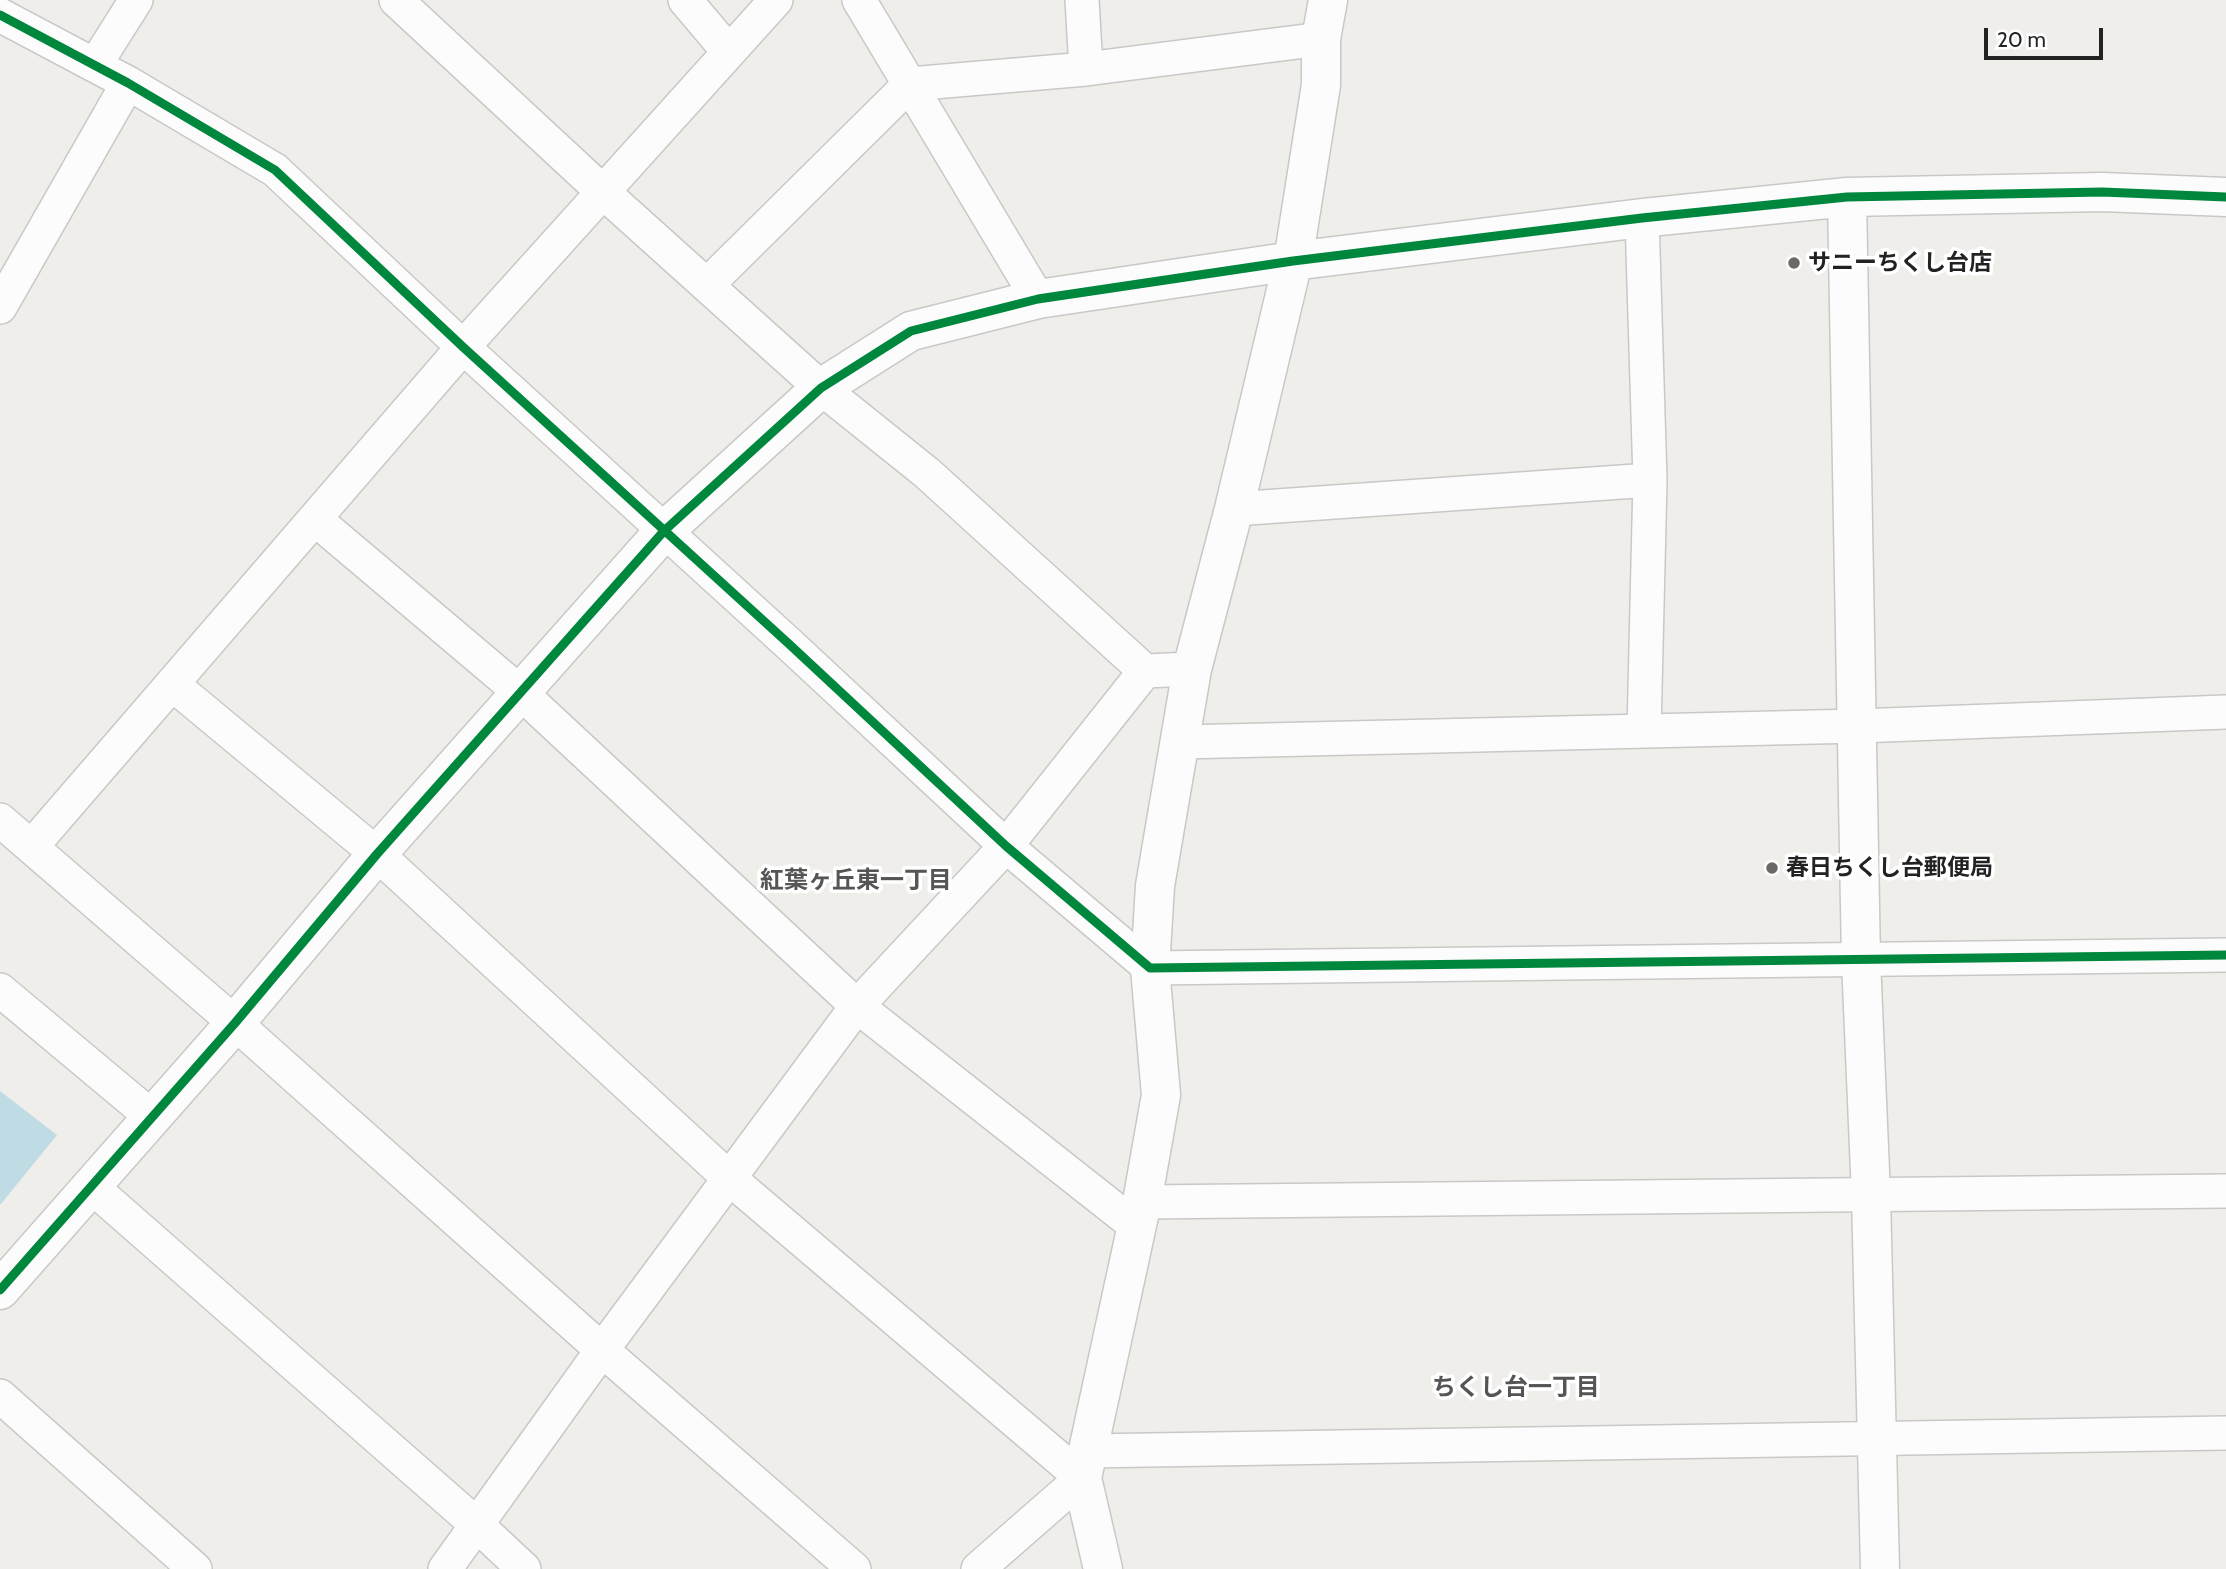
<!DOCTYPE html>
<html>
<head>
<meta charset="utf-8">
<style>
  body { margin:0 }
  #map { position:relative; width:2226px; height:1569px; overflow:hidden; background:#f0eeeb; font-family:Cabin,sans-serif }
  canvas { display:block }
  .scale { position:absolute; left:1984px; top:28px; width:119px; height:32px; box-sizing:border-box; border:4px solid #222; border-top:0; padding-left:9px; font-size:21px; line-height:24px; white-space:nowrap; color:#222; -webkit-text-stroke:5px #fff; paint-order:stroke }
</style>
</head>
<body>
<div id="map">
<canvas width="2226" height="1569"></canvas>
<div class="scale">20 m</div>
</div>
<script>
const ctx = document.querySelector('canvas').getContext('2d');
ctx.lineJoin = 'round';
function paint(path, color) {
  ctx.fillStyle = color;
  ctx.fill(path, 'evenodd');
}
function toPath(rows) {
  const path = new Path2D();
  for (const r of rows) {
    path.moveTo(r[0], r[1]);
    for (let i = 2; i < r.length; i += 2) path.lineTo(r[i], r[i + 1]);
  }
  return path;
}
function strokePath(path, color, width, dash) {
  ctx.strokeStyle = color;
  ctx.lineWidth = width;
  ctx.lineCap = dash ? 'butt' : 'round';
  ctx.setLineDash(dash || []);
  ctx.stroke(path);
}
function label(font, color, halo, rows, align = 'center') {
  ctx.font = font + ' Cabin,"Noto Sans JP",sans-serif';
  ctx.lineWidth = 7;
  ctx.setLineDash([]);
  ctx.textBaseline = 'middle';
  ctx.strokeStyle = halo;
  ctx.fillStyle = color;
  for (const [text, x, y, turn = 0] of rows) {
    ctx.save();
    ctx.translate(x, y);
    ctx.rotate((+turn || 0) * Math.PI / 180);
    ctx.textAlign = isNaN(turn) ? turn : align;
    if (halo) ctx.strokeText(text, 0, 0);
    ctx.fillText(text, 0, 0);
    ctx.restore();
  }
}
paint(toPath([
  [0,1091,57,1135,1,1204,0,1204]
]), '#bfdbe3');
const minor = toPath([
  [396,0,603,192,821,388,927,473,1145,671,1192,669],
  [685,0,729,52],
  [859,0,1038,299],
  [1082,0,1086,69],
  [0,15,128,83,275,170,463,347,789,644,1006,846,1150,968,2226,955],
  [95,65,136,0],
  [1642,218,1650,480,1644,731],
  [707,285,910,84,1086,69,1321,39],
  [0,307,128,83],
  [1234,509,1650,480],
  [315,519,521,693,857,1006,1136,1226],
  [172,684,377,854,729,1178,1082,1478,978,1569],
  [1181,742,1858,726,2226,712],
  [0,820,235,1023,602,1350,854,1569],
  [32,846,463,347,776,0],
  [0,990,152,1117],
  [92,1187,476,1524,524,1569],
  [1142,1202,2226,1191],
  [0,1396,195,1569],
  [1086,1451,2226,1433],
  [445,1569,602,1350,857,1006,1006,846,1145,671]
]);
const tertiary = toPath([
  [1847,197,1861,960,1871,1195,1880,1569],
  [0,1290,235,1023,377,854,664,531,821,388,911,331,1038,299,1293,261,1642,218,1847,197,2102,192,2226,197],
  [1103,1569,1082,1478,1142,1202,1161,1095,1150,968,1155,886,1192,669,1234,509,1293,261,1321,85,1321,39,1328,0]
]);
strokePath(minor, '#c9c8c7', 36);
strokePath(tertiary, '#c9c8c7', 41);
strokePath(minor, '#fdfcfc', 33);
strokePath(tertiary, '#fdfcfc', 38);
strokePath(toPath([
  [0,15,128,83,275,170,463,347,789,644,1006,846,1150,968,2226,955],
  [0,1290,235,1023,377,854,664,531,821,388,911,331,1038,299,1293,261,1642,218,1847,197,2102,192,2226,197]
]), '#00873e', 9);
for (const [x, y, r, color] of [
  [1794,263,7,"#6a6968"],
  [1772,868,7,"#6a6968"]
]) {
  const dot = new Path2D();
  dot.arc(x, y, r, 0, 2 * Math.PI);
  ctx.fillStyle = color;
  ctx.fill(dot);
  strokePath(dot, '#fff', 2.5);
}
label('bold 23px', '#222', '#fff', [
  ["サニーちくし台店",1808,263],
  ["春日ちくし台郵便局",1786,868]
], 'left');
label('bold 24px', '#555', '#fff', [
  ["紅葉ヶ丘東一丁目",856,881],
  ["ちくし台一丁目",1516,1388]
]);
</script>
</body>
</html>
